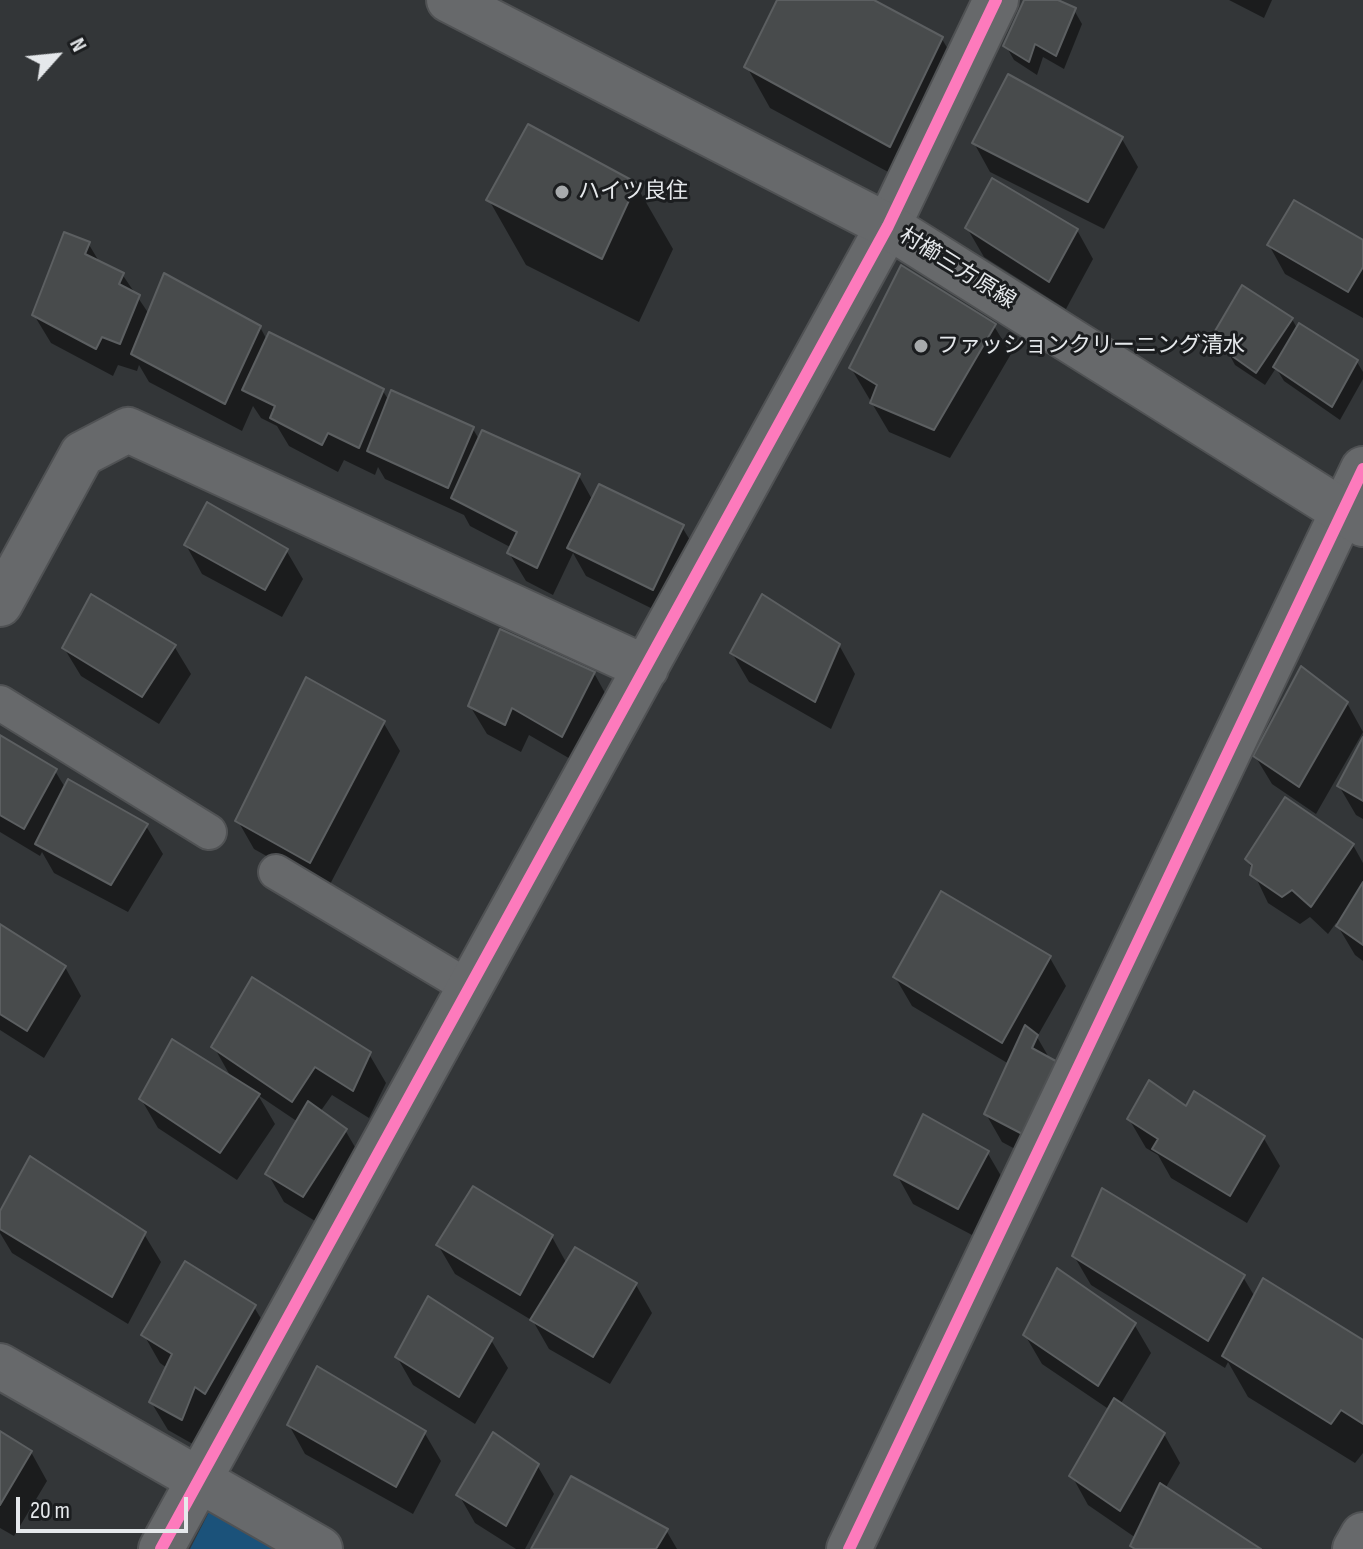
<!DOCTYPE html>
<html>
<head>
<meta charset="utf-8">
<style>
  body { margin:0 }
  #map { position:relative; width:1363px; height:1549px; overflow:hidden; background:#333638; font-family:"Sofia Sans Condensed",sans-serif }
  canvas { display:block }
  .north { position:absolute; left:16px; top:16px; width:80px; height:80px; -webkit-text-stroke:6px #1b1d1f; paint-order:stroke; rotate:63deg; font-size:22px; font-weight:700; line-height:32px; text-align:center; color:#e5e8eb }
  .north::after { content:''; display:block; margin:auto; width:28px; height:36px; background:#e5e8eb; clip-path:polygon(50% 0,100% 100%,50% 72%,0 100%) }
  .scale { position:absolute; left:16px; top:1497px; width:172px; height:36px; box-sizing:border-box; border:4px solid #e5e8eb; border-top:0; padding-left:10px; font-size:24px; line-height:28px; white-space:nowrap; color:#e5e8eb; -webkit-text-stroke:6px #1b1d1f; paint-order:stroke }
</style>
</head>
<body>
<div id="map">
<canvas width="1363" height="1549"></canvas>
<div class="north">N</div>
<div class="scale">20 m</div>
</div>
<script>
const ctx = document.querySelector('canvas').getContext('2d');
ctx.lineJoin = 'round';
function paint(path, color) {
  ctx.fillStyle = color;
  ctx.fill(path, 'evenodd');
}
function toPath(rows) {
  const path = new Path2D();
  for (const r of rows) {
    path.moveTo(r[0], r[1]);
    for (let i = 2; i < r.length; i += 2) path.lineTo(r[i], r[i + 1]);
  }
  return path;
}
function strokePath(path, color, width, dash) {
  ctx.strokeStyle = color;
  ctx.lineWidth = width;
  ctx.lineCap = dash ? 'butt' : 'round';
  ctx.setLineDash(dash || []);
  ctx.stroke(path);
}
function label(font, color, halo, rows, align = 'center') {
  ctx.font = font + ' "Sofia Sans Condensed","Noto Sans JP",sans-serif';
  ctx.lineWidth = 6;
  ctx.setLineDash([]);
  ctx.textBaseline = 'middle';
  ctx.strokeStyle = halo;
  ctx.fillStyle = color;
  for (const [text, x, y, turn = 0] of rows) {
    ctx.save();
    ctx.translate(x, y);
    ctx.rotate((+turn || 0) * Math.PI / 180);
    ctx.textAlign = isNaN(turn) ? turn : align;
    if (halo) ctx.strokeText(text, 0, 0);
    ctx.fillText(text, 0, 0);
    ctx.restore();
  }
}
paint(toPath([
  [210,1510,280,1549,190,1549]
]), '#1b527a');
paint(toPath([
  [780,0,869,0,942,39,966,80,914,186,770,108,747,67],
  [1026,0,1053,0,1074,10,1082,24,1064,69,1043,57,1037,75,1014,60,1006,46],
  [1229,0,1272,0,1264,18],
  [1122,139,1138,167,1104,229,990,172,974,143],
  [636,185,673,249,639,322,526,265,489,200],
  [967,228,1077,230,1093,259,1066,309,984,257],
  [1363,242,1363,318,1285,274,1269,245],
  [88,243,100,263,122,274,149,314,260,327,267,340,383,391,389,401,473,429,480,441,579,476,593,501,682,527,699,555,669,617,586,576,573,553,553,595,526,581,509,553,512,548,470,526,464,515,385,479,378,467,375,475,344,460,338,472,289,446,277,426,261,418,253,406,242,431,149,382,139,365,137,371,118,365,113,376,51,343,34,315],
  [1292,319,1298,330,1357,362,1363,372,1363,379,1340,420,1284,381,1276,368,1265,385,1235,365,1217,331],
  [994,326,1011,354,950,458,889,432,851,368],
  [186,545,286,550,303,579,282,617,202,574],
  [839,645,855,674,831,729,749,682,732,653],
  [174,646,191,674,159,724,81,676,64,648],
  [594,673,610,702,579,764,529,735,521,752,487,734,470,706],
  [1347,703,1363,732,1316,814,1272,784,1255,756],
  [383,722,400,751,327,890,254,849,238,821],
  [0,738,55,771,66,789,146,826,163,854,128,912,54,873,42,852,40,856,0,832],
  [1363,741,1363,819,1356,815,1339,786],
  [1353,845,1363,863,1363,961,1355,955,1336,923,1328,934,1310,917,1300,924,1268,903,1247,859],
  [0,927,65,967,81,996,44,1058,0,1030],
  [1050,958,1066,986,1037,1037,1051,1061,1047,1166,1002,1142,986,1114,1009,1064,912,1006,895,977],
  [214,1047,369,1054,386,1083,369,1118,332,1095,320,1112,345,1130,362,1159,320,1224,284,1202,268,1174,298,1122,258,1095,275,1124,237,1180,158,1128,141,1099,232,1079],
  [1187,1108,1263,1137,1280,1166,1247,1223,1171,1178,1158,1155,1146,1148,1129,1119],
  [987,1152,1004,1181,974,1236,913,1204,897,1175],
  [0,1216,144,1234,161,1262,128,1324,12,1253,0,1233],
  [552,1237,567,1264,636,1285,652,1313,610,1384,549,1349,533,1321,455,1274,438,1245],
  [1074,1256,1243,1277,1255,1297,1363,1343,1363,1453,1355,1463,1248,1397,1228,1362,1225,1368,1091,1285],
  [254,1307,271,1335,198,1447,168,1430,151,1402,167,1368,160,1363,144,1335],
  [1134,1324,1151,1353,1120,1405,1164,1434,1180,1463,1165,1489,1258,1549,1134,1549,1136,1538,1088,1505,1072,1476,1110,1410,1042,1364,1025,1335],
  [491,1340,508,1368,475,1424,413,1385,397,1357],
  [289,1425,424,1432,441,1461,413,1514,305,1454],
  [0,1433,31,1452,47,1481,14,1536,0,1528],
  [537,1465,554,1494,525,1549,516,1549,475,1523,459,1495],
  [666,1530,677,1549,534,1549]
]), '#0007');
const building = toPath([
  [777,0,874,0,943,37,890,147,744,67,777,0],
  [1024,0,1058,0,1076,8,1056,56,1035,44,1029,62,1003,46,1024,0],
  [1008,74,1123,137,1088,202,972,143,1008,74],
  [528,124,637,183,602,259,486,200,528,124],
  [992,178,1078,229,1049,282,965,228,992,178],
  [1294,200,1363,240,1363,267,1348,292,1267,245,1294,200],
  [64,232,90,242,85,254,124,273,119,284,140,295,120,344,102,337,96,349,32,315,64,232],
  [901,265,996,324,934,430,870,403,877,385,849,368,901,265],
  [164,273,261,326,225,404,131,354,164,273],
  [1242,285,1293,318,1256,373,1225,351,1228,341,1215,331,1242,285],
  [1299,323,1358,360,1332,407,1273,367,1299,323],
  [269,332,384,389,359,448,328,433,322,445,270,418,275,406,242,390,269,332],
  [391,390,474,427,448,488,367,451,391,390],
  [482,430,580,474,537,568,507,553,517,532,451,498,482,430],
  [599,484,684,525,653,590,567,548,599,484],
  [207,502,288,549,265,590,184,545,207,502],
  [91,594,176,645,142,697,62,648,91,594],
  [762,594,840,644,815,702,730,653,762,594],
  [500,629,595,672,562,737,512,708,505,725,468,706,500,629],
  [1301,666,1348,702,1299,787,1253,756,1301,666],
  [306,677,385,721,310,863,235,821,306,677],
  [0,735,57,769,24,829,0,815,0,735],
  [1363,737,1363,801,1337,786,1363,737],
  [68,779,148,824,111,885,35,844,68,779],
  [1285,797,1354,844,1311,907,1292,890,1282,897,1250,875,1252,865,1245,859,1285,797],
  [1363,882,1363,945,1336,926,1363,882],
  [941,891,1051,956,1002,1043,893,977,941,891],
  [0,924,66,966,27,1031,0,1014,0,924],
  [252,977,371,1052,353,1091,315,1067,292,1102,211,1047,252,977],
  [1025,1025,1038,1035,1032,1048,1063,1065,1030,1138,984,1114,1025,1025],
  [172,1039,260,1094,220,1153,139,1099,172,1039],
  [1149,1080,1186,1106,1194,1091,1265,1136,1230,1196,1152,1149,1158,1139,1127,1119,1149,1080],
  [308,1101,347,1129,303,1197,265,1174,308,1101],
  [923,1114,989,1151,958,1209,894,1175,923,1114],
  [30,1156,146,1232,112,1297,0,1229,0,1211,30,1156],
  [473,1186,553,1235,520,1295,436,1245,473,1186],
  [1102,1188,1245,1275,1208,1341,1072,1256,1102,1188],
  [575,1247,637,1283,593,1357,530,1320,575,1247],
  [185,1261,256,1305,205,1394,195,1387,182,1420,149,1402,172,1354,141,1335,185,1261],
  [1057,1268,1136,1323,1098,1386,1023,1335,1057,1268],
  [1263,1278,1363,1340,1363,1424,1341,1410,1331,1424,1222,1356,1263,1278],
  [428,1296,493,1338,459,1397,395,1357,428,1296],
  [317,1366,426,1431,396,1487,287,1425,317,1366],
  [1114,1398,1165,1433,1120,1511,1069,1476,1114,1398],
  [0,1431,32,1451,0,1505,0,1431],
  [493,1432,539,1464,506,1526,456,1495,493,1432],
  [571,1476,668,1529,656,1549,531,1549,571,1476],
  [1160,1483,1261,1549,1135,1549,1130,1546,1160,1483]
]);
paint(building, '#484b4c');
strokePath(building, '#5c5f61', 2);
const service = toPath([
  [0,703,209,832],
  [276,872,470,988]
]);
const minor = toPath([
  [0,604,82,454,128,430,646,668],
  [0,1366,320,1549],
  [161,1549,888,226,996,0],
  [849,1549,1363,469],
  [1355,1549,1363,1535]
]);
const secondary = toPath([
  [449,0,888,226,1363,524]
]);
strokePath(service, '#505254', 38);
strokePath(minor, '#505254', 48);
strokePath(secondary, '#505254', 48);
strokePath(service, '#67696b', 34);
strokePath(minor, '#67696b', 44);
strokePath(secondary, '#67696b', 44);
strokePath(toPath([
  [161,1549,888,226,996,0],
  [849,1549,1363,469]
]), '#fd7abc', 12);
for (const [x, y, r, color] of [
  [562,192,8,"#a7aaac"],
  [921,346,8,"#a7aaac"]
]) {
  const dot = new Path2D();
  dot.arc(x, y, r, 0, 2 * Math.PI);
  ctx.fillStyle = color;
  ctx.fill(dot);
  strokePath(dot, '#1b1d1f', 3);
}
label('22px', '#e5e8eb', '#1b1d1f', [
  ["ハイツ良住",578,192],
  ["ファッションクリーニング清水",937,346]
], 'left');
label('22px', '#e5e8eb', '#1b1d1f', [
  ["村櫛三方原線",957,269,32]
]);
</script>
</body>
</html>
